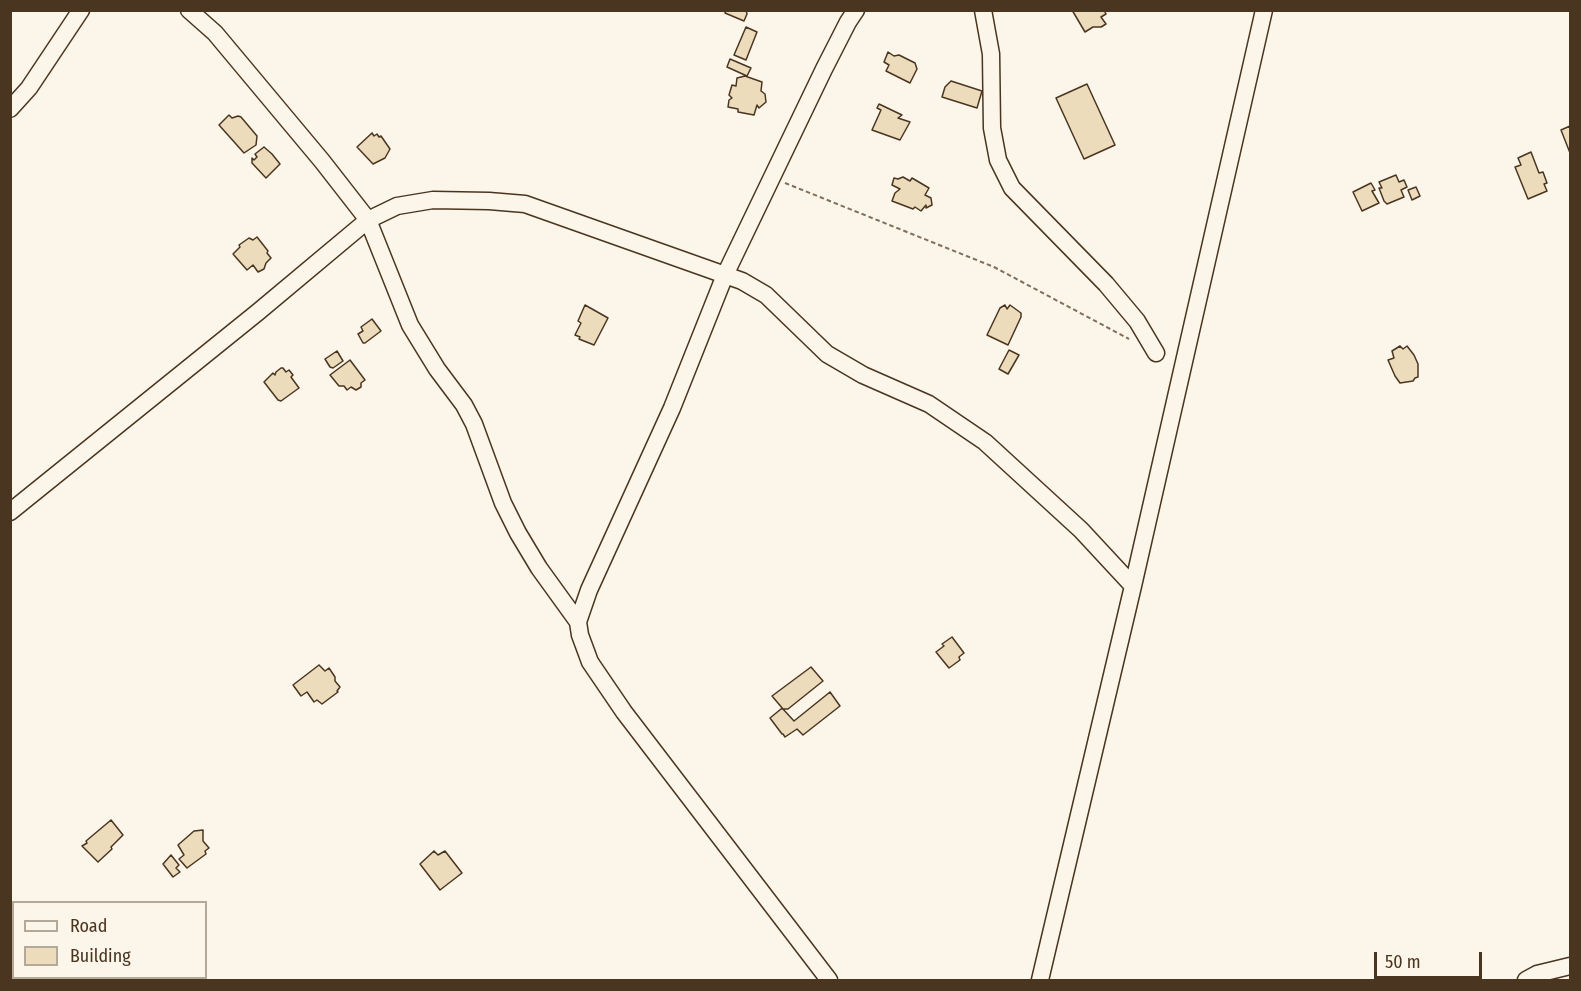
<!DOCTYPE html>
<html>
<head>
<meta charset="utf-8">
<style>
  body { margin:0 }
  #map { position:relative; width:1581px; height:991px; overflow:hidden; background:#fbf6e9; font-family:"Fira Sans Condensed",sans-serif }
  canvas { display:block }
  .frame { position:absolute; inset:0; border:12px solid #4a3520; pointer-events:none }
  .legend { position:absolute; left:12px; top:901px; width:195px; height:78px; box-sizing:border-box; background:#fbf6e9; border:2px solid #b4a999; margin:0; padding:8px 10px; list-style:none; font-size:18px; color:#4a3520 }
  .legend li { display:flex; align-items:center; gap:12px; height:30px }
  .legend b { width:30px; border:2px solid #b4a999 }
  .scale { position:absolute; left:1374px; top:952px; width:108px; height:27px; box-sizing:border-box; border:3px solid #4a3520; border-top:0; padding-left:8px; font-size:18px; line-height:21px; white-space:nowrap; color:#4a3520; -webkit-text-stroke:4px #fbf6e9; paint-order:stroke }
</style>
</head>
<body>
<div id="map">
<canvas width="1581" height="991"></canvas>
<div class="frame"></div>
<ul class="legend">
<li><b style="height:8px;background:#fbf6e9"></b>Road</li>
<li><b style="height:16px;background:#ecdcbc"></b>Building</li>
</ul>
<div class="scale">50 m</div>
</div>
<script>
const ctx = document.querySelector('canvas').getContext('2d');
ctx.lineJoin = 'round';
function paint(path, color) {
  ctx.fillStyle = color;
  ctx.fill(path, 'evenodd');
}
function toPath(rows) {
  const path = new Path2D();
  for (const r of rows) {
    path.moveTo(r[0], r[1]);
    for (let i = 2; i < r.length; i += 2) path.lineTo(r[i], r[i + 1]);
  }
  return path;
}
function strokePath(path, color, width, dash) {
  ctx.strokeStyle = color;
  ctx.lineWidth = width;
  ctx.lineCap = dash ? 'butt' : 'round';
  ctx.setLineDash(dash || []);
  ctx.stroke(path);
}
const building = toPath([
  [726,10,746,10,747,14,744,21,725,13,726,10],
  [1072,10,1104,10,1106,14,1101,17,1106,24,1101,27,1093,27,1085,32,1072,10],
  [746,27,757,32,746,60,734,55,746,27],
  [888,52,894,56,899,55,915,63,917,69,910,83,886,71,889,65,884,62,888,52],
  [730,59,751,68,747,76,727,67,730,59],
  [745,76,762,82,761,91,765,94,766,102,759,108,757,105,754,115,738,112,738,109,728,107,729,100,732,98,729,95,732,85,736,86,737,78,745,76],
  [951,81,982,91,977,108,942,97,945,87,951,81],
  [1087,84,1115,145,1084,159,1056,98,1087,84],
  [879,104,902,115,898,118,910,122,900,140,872,130,881,110,877,108,879,104],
  [229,115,232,118,238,116,241,117,257,136,256,145,244,153,219,125,229,115],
  [1570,126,1570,153,1561,130,1570,126],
  [372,133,374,136,377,134,379,137,381,136,390,149,385,158,373,164,357,147,372,133],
  [264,147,272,154,280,164,266,178,252,163,252,158,254,160,257,157,255,154,264,147],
  [1531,152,1539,173,1543,172,1547,183,1544,184,1547,191,1528,199,1515,167,1521,165,1518,158,1531,152],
  [1396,175,1399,182,1404,180,1407,187,1401,190,1404,197,1387,204,1384,201,1379,188,1382,188,1379,182,1396,175],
  [903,177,910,181,912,178,929,188,925,195,931,198,932,205,926,208,926,205,921,211,915,207,913,209,892,201,895,193,900,189,892,185,894,178,898,179,903,177],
  [1371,183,1375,190,1372,191,1379,203,1362,211,1353,192,1371,183],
  [1416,187,1420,196,1412,200,1408,190,1416,187],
  [257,237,268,251,267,253,271,258,266,263,264,269,258,272,253,265,247,270,233,254,240,247,239,245,249,238,253,240,257,237],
  [585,305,608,318,594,345,579,339,580,337,575,335,581,323,578,321,585,305],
  [1005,305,1007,309,1010,305,1021,313,1021,317,1008,345,987,335,1000,308,1005,305],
  [372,319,381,331,365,343,363,343,358,334,363,331,361,327,372,319],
  [1400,346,1403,349,1407,346,1414,355,1418,364,1418,377,1415,378,1413,381,1400,383,1395,376,1388,360,1394,358,1392,351,1400,346],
  [1009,350,1019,355,1008,374,999,369,1009,350],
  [337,351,343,361,333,368,330,367,325,359,337,351],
  [350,360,365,380,361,383,361,387,356,390,351,387,347,390,344,386,339,386,330,375,350,360],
  [281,368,283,368,286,372,289,370,293,375,291,377,299,388,281,401,278,400,264,382,273,373,275,375,276,372,281,368],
  [952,637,964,653,959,657,960,660,949,668,936,652,944,646,942,644,952,637],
  [319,665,325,671,329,668,335,677,335,681,340,687,337,691,338,692,322,704,317,700,314,702,307,692,301,696,293,685,319,665],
  [811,667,823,681,788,709,783,709,772,696,811,667],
  [830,692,840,706,803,735,797,729,785,737,783,734,782,734,770,718,781,709,783,709,794,721,830,692],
  [111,820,123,835,111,847,112,849,98,862,82,846,87,843,86,841,111,820],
  [203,830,203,841,209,848,205,851,206,854,187,868,179,859,184,855,178,845,194,831,203,830],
  [434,851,438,855,445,851,462,873,440,890,420,864,434,851],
  [171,855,179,865,176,868,180,872,173,877,163,864,171,855]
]);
paint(building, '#ecdcbc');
strokePath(building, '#4a3520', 1.5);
const minor = toPath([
  [189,10,215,33,271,100,322,161,368,220,410,325,437,369,464,405,474,424,503,503,518,533,539,568,578,622],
  [983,10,991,54,992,128,998,160,1012,188,1106,284,1137,321,1156,353],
  [10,109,29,88,81,10],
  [10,512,258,312,368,220,397,206,433,200,489,201,525,204,742,281,766,295,827,354,863,375,929,404,985,442,1081,530,1133,586],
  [829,980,624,712,590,662,580,635,578,622,589,590,672,408,725,275,824,69,848,22,856,10],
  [1040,980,1133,586,1264,10],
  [1526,980,1537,974,1570,966]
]);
strokePath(minor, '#4a3520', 19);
strokePath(toPath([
  [785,183,994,267,1129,339]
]), '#7f6f5c', 2, [4.5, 3]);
strokePath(minor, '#fbf6e9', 16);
</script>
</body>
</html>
